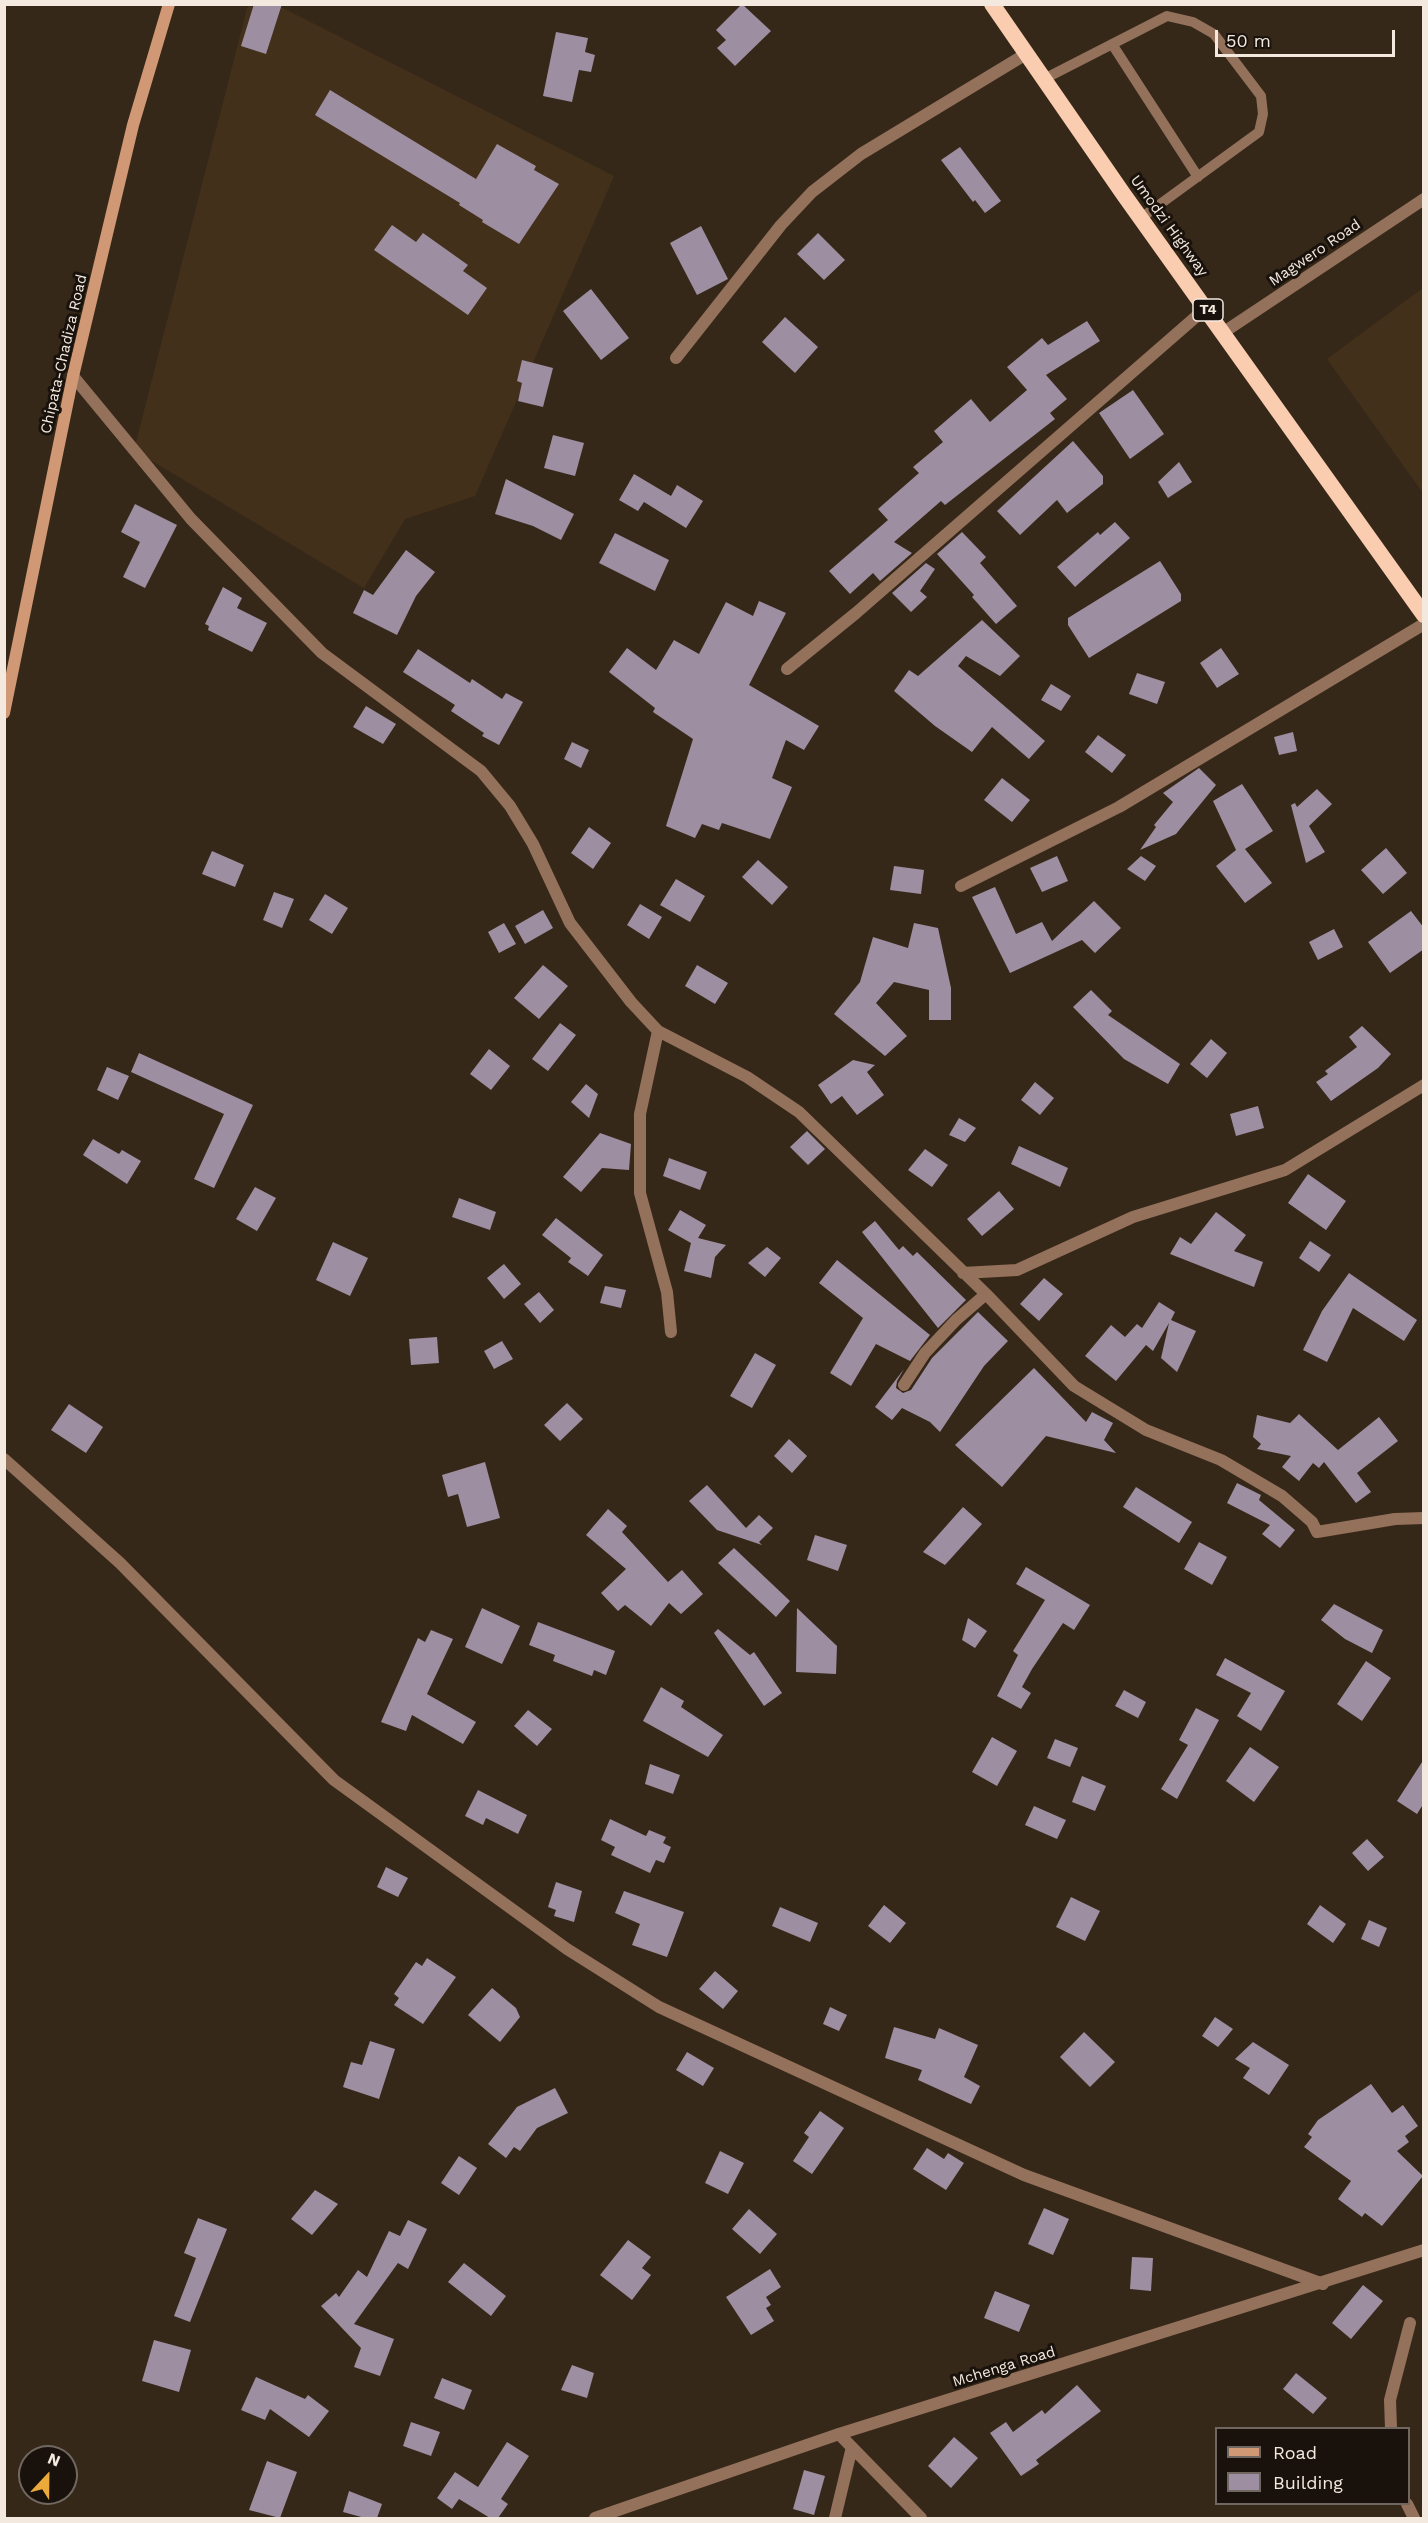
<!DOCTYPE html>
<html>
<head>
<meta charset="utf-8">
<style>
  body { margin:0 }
  #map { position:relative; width:1428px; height:2523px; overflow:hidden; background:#362819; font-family:"Work Sans",sans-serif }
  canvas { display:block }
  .frame { position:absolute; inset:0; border:6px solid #f3e9df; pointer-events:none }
  .legend { position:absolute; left:1215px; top:2427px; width:195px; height:78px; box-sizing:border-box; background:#19120c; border:2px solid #706860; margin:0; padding:8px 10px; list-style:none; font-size:18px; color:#f3e9df }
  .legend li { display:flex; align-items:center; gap:12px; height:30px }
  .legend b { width:30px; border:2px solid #706860 }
  .north { position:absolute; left:18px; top:2445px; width:60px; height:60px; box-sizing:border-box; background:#19120c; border:2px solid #706860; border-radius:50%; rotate:22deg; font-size:16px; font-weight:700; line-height:24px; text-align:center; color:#f3e9df }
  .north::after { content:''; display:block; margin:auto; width:21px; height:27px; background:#ebaa39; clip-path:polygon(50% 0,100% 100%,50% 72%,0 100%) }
  .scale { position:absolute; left:1215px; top:30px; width:180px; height:27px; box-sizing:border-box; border:3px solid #f3e9df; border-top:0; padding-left:8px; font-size:18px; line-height:21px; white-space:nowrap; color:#f3e9df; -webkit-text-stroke:4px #19120c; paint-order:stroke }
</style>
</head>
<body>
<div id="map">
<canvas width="1428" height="2523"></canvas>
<div class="frame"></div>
<ul class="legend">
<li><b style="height:8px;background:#d09875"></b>Road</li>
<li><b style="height:16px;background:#9d8ea1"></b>Building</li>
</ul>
<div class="north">N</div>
<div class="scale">50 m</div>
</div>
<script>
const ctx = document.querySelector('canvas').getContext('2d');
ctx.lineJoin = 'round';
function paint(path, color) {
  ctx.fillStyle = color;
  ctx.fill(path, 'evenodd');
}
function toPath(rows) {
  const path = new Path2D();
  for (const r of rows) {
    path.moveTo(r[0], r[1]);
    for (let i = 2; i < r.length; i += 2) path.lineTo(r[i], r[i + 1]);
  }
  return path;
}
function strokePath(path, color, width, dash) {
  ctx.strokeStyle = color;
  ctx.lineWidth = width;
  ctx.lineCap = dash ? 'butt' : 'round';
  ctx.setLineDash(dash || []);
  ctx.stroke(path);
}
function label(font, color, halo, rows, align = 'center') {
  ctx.font = font + ' "Work Sans",sans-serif';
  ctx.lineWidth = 6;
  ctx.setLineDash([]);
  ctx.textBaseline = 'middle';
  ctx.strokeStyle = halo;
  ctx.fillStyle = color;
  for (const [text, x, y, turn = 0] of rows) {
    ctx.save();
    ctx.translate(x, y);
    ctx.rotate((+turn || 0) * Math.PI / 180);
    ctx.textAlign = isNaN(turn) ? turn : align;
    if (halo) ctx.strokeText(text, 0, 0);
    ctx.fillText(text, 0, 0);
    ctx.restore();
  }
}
paint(toPath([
  [248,5,277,5,614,176,475,496,405,519,364,588,134,450],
  [1423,288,1423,493,1327,359]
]), '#43301b');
paint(toPath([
  [254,4,282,4,266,54,241,46],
  [742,4,771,31,735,66,717,48,726,40,716,30],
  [556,32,588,38,585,52,595,55,591,72,579,70,572,102,543,96],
  [330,90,476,179,497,144,536,166,534,170,559,184,519,244,482,222,483,220,459,205,460,203,315,115],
  [960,147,1001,201,985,213,975,200,973,202,941,160],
  [392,225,416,242,423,233,468,265,463,271,487,288,468,315,374,250],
  [701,226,728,279,697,295,670,243],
  [818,233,845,260,824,280,797,254],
  [591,289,629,338,601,360,563,311],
  [785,317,818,347,795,373,762,342],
  [1087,321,1100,341,1046,375,1067,399,1050,413,1055,419,945,505,941,501,894,542,912,553,880,581,873,573,850,594,829,571,888,520,878,509,919,473,913,467,943,442,934,431,971,399,990,422,1027,390,1007,367,1042,338,1048,345],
  [522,360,553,368,543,407,518,401,522,383,517,381],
  [1133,390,1164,434,1130,459,1099,413],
  [553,435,584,443,575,476,544,468],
  [1073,441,1103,476,1103,484,1067,513,1057,500,1020,535,997,511],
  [1179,462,1192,482,1168,498,1158,482],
  [634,474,671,496,677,485,703,501,686,528,644,502,638,511,619,500],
  [506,479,574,514,561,540,533,526,495,514],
  [135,504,177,525,145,588,123,577,140,542,121,532],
  [1115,522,1130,538,1075,587,1057,567,1098,532,1100,535],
  [962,532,986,557,980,563,1017,606,996,624,972,597,974,595,937,554],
  [615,533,669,560,655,591,599,563],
  [406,550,435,572,416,596,397,635,353,613,364,590,373,595],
  [1160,561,1181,594,1181,601,1089,658,1068,625,1068,618],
  [926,563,935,569,920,591,927,597,911,612,892,593],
  [223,587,242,598,237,608,267,623,252,652,208,630,209,626,205,624],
  [759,601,786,613,749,685,819,726,804,750,786,740,772,778,792,787,770,839,722,823,719,830,702,824,695,838,666,826,693,739,653,712,655,708,609,672,627,648,656,670,674,640,699,654,726,602,753,616],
  [982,620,1020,656,1000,676,966,656,958,666,1045,741,1029,759,992,727,972,752,935,726,894,691,909,670,918,676],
  [1221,648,1239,674,1217,688,1200,663],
  [418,649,470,683,472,679,502,699,506,693,523,702,499,745,482,736,484,733,451,711,455,705,403,672],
  [1137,673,1165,682,1157,704,1129,694],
  [1051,684,1071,696,1061,711,1041,700],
  [366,706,396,724,383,744,353,727],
  [1293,732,1297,751,1279,755,1274,737],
  [1098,735,1126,755,1112,773,1085,752],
  [572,742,589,750,581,768,564,759],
  [1199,768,1216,785,1176,834,1140,850,1156,827,1154,825,1173,802,1163,793],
  [1002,778,1030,800,1012,822,984,800],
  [1242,784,1273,831,1245,849,1272,883,1245,903,1216,866,1236,850,1213,801],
  [1317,789,1332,804,1309,826,1325,852,1306,863,1291,805,1295,803,1297,807],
  [589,827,611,843,593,869,571,853],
  [1386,848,1407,873,1383,894,1361,870],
  [212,851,244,865,235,887,202,874],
  [1057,856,1068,881,1042,892,1030,868],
  [1141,856,1156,866,1145,881,1127,869],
  [758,860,788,887,772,905,742,877],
  [894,866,924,870,921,894,890,890],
  [676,879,705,896,690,922,660,905],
  [995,887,1016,934,1042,922,1052,941,1094,901,1121,928,1095,953,1082,940,1010,973,972,897],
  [274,892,294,899,282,928,263,920],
  [325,894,348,908,332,934,309,920],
  [640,904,662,917,649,939,627,925],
  [543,910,553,928,525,944,515,926],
  [1411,911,1424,928,1424,949,1390,973,1368,942],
  [504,923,516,944,499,953,488,932],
  [914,923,938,928,951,988,951,1020,929,1020,929,990,894,982,876,1003,907,1036,885,1056,834,1014,860,982,873,937,908,948],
  [1334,929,1343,947,1318,960,1309,942],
  [543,965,568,986,539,1019,514,998],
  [697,965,728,983,715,1004,685,986],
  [1091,990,1112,1011,1108,1015,1180,1064,1168,1084,1124,1059,1073,1007],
  [560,1023,576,1035,548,1071,532,1059],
  [1362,1026,1391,1054,1378,1068,1331,1101,1316,1082,1328,1074,1325,1071,1357,1047,1349,1037],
  [1211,1039,1227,1053,1207,1078,1190,1064],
  [489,1049,510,1066,491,1090,470,1074],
  [139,1053,253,1105,214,1188,194,1179,224,1114,131,1072],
  [853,1060,875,1065,867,1072,884,1095,857,1115,842,1096,831,1104,818,1085],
  [107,1067,129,1076,118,1100,97,1090],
  [1035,1082,1054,1098,1040,1115,1021,1100],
  [586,1084,598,1094,589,1118,571,1102],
  [1258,1106,1264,1128,1236,1136,1230,1114],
  [959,1118,976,1128,965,1142,949,1135],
  [807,1131,825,1149,808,1165,790,1147],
  [600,1133,631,1144,629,1170,602,1168,581,1192,563,1177],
  [93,1139,119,1154,122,1150,141,1161,127,1184,83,1155],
  [1019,1146,1068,1168,1060,1187,1011,1164],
  [925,1149,948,1165,932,1187,908,1170],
  [669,1158,707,1172,700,1190,663,1176],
  [1308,1174,1346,1201,1326,1230,1288,1203],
  [255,1187,276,1198,257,1231,236,1219],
  [999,1191,1014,1209,982,1236,967,1219],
  [459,1198,496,1212,490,1230,452,1217],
  [680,1210,706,1225,698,1238,726,1245,715,1257,711,1278,684,1271,691,1243,668,1230],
  [1216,1212,1246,1235,1234,1251,1263,1262,1254,1287,1170,1254,1180,1237,1191,1244],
  [556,1218,603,1255,588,1276,568,1262,571,1258,542,1235],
  [875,1221,899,1250,903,1246,913,1256,917,1252,966,1300,938,1328,862,1232],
  [1310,1241,1331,1255,1319,1272,1299,1258],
  [333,1242,368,1258,350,1296,316,1280],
  [767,1247,781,1258,765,1277,748,1263],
  [837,1260,930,1335,910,1361,876,1344,851,1386,830,1373,863,1318,819,1283],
  [504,1264,521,1284,504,1299,487,1278],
  [1349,1273,1417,1320,1404,1341,1353,1308,1327,1362,1303,1350,1322,1311],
  [1044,1278,1063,1294,1039,1321,1020,1304],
  [605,1286,626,1290,621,1308,600,1303],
  [539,1292,554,1310,540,1323,524,1304],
  [1159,1302,1175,1312,1171,1320,1196,1331,1177,1372,1161,1358,1169,1323,1153,1351,1146,1345,1116,1381,1085,1356,1111,1325,1125,1337,1137,1324,1142,1328],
  [978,1312,1008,1341,984,1366,940,1432,930,1422,902,1408,892,1420,875,1407,904,1369,897,1381,896,1388,903,1393,911,1390,932,1358],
  [437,1337,439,1363,411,1365,409,1339],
  [502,1341,513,1359,494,1369,484,1351],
  [755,1353,776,1365,752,1408,730,1396],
  [1034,1368,1086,1422,1092,1412,1113,1423,1104,1440,1116,1453,1046,1436,1002,1487,955,1445],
  [567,1403,583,1419,560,1441,544,1425],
  [69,1404,103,1427,86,1453,51,1430],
  [1299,1414,1338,1450,1379,1417,1398,1441,1357,1473,1371,1492,1356,1503,1324,1462,1319,1468,1313,1463,1299,1481,1282,1467,1291,1456,1257,1449,1261,1444,1253,1437,1257,1415,1290,1423],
  [789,1439,807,1456,792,1473,774,1456],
  [485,1462,500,1518,467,1527,458,1494,448,1497,442,1475],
  [1237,1483,1261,1495,1259,1500,1295,1530,1280,1548,1262,1534,1270,1525,1227,1503],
  [707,1485,746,1528,759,1515,773,1528,759,1542,762,1545,717,1530,689,1501],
  [1136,1487,1192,1522,1179,1543,1123,1507],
  [963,1507,982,1524,945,1565,923,1552],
  [608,1509,627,1526,622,1532,668,1582,682,1570,703,1594,681,1614,669,1603,651,1626,625,1605,618,1611,601,1593,626,1569,586,1535],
  [815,1535,847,1545,838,1571,807,1560],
  [1199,1542,1227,1557,1212,1585,1184,1569],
  [734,1548,790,1601,776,1617,718,1563],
  [1026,1567,1090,1605,1074,1630,1063,1623,1032,1669,1022,1687,1031,1693,1021,1709,997,1696,1018,1655,1013,1651,1045,1600,1016,1584],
  [1334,1604,1383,1630,1372,1653,1345,1639,1321,1620],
  [482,1608,520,1626,502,1664,465,1647],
  [797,1608,837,1646,836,1674,796,1672],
  [968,1618,987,1631,975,1648,962,1640],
  [538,1622,615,1651,606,1675,594,1670,592,1676,553,1661,555,1655,529,1645],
  [718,1629,750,1655,754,1652,782,1693,764,1706,714,1633],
  [431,1630,453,1639,427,1694,476,1722,463,1744,412,1715,406,1731,381,1722,418,1638,425,1642],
  [1225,1658,1285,1691,1261,1731,1237,1716,1251,1693,1216,1675],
  [1366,1661,1391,1678,1362,1721,1337,1704],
  [661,1687,684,1701,681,1707,723,1735,708,1757,643,1721],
  [1124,1690,1146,1702,1138,1718,1115,1706],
  [1196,1708,1219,1720,1177,1799,1161,1789,1188,1745,1179,1740],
  [528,1710,552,1729,537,1746,514,1726],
  [992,1737,1017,1751,997,1786,972,1772],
  [1055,1739,1078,1748,1070,1767,1047,1758],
  [1250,1747,1279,1767,1254,1802,1226,1781],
  [1424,1759,1424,1803,1417,1814,1397,1801],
  [650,1764,680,1775,673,1794,645,1784],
  [1082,1776,1106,1786,1095,1811,1072,1802],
  [478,1790,527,1815,518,1834,486,1818,483,1825,465,1816],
  [1034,1806,1066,1820,1057,1839,1025,1825],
  [610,1819,646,1836,649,1830,666,1837,663,1843,671,1847,664,1863,656,1860,650,1873,611,1855,615,1847,601,1840],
  [1367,1839,1384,1857,1368,1871,1352,1853],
  [386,1867,408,1878,398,1897,377,1887],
  [556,1882,582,1891,574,1922,554,1916,556,1910,548,1907],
  [624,1891,684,1912,667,1957,632,1945,640,1924,615,1913],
  [1071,1897,1100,1911,1085,1941,1056,1927],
  [884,1905,906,1923,890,1943,868,1926],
  [1320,1905,1346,1924,1333,1943,1307,1924],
  [780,1907,818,1923,810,1942,772,1926],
  [1369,1920,1387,1928,1379,1947,1361,1939],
  [427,1958,456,1977,423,2024,394,2005,399,1998,394,1994,416,1962,422,1966],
  [715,1971,738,1991,723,2009,699,1989],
  [492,1988,516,2008,520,2017,500,2042,468,2015],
  [830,2007,847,2015,839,2031,823,2024],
  [1215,2017,1233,2029,1218,2047,1202,2036],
  [894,2027,935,2039,939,2028,978,2045,964,2077,980,2086,971,2104,918,2080,922,2070,885,2058],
  [1084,2032,1115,2062,1090,2087,1060,2057],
  [370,2041,395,2049,379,2099,343,2087,351,2062,362,2065],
  [1253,2042,1289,2065,1269,2095,1243,2078,1250,2068,1235,2059],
  [687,2052,714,2068,703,2086,676,2070],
  [1371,2084,1392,2113,1403,2105,1418,2126,1405,2136,1409,2142,1397,2151,1423,2176,1382,2226,1365,2213,1362,2217,1338,2199,1351,2181,1304,2147,1312,2137,1308,2134,1318,2120],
  [555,2088,568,2113,537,2128,520,2151,514,2147,506,2158,488,2144,517,2107],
  [820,2111,844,2128,812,2174,793,2161,809,2137,804,2133],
  [927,2148,944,2159,948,2153,964,2163,946,2190,913,2169],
  [720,2151,744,2163,728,2194,705,2183],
  [459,2156,477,2168,459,2195,441,2183],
  [315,2190,338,2204,312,2235,291,2219],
  [1044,2208,1069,2219,1053,2255,1028,2244],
  [749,2209,777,2234,760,2254,732,2229],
  [198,2218,227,2229,190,2322,174,2316,196,2258,184,2253],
  [408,2220,427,2229,408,2269,398,2263,354,2324,394,2339,380,2376,354,2367,361,2348,321,2306,336,2293,339,2297,358,2270,367,2277,389,2231,400,2236],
  [628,2240,651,2257,642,2268,651,2275,632,2300,600,2275],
  [1132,2257,1153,2258,1151,2291,1130,2289],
  [464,2263,506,2296,491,2316,448,2282],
  [770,2269,781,2287,766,2297,771,2305,766,2308,774,2321,751,2335,726,2297],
  [1363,2285,1383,2301,1351,2339,1332,2323],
  [995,2291,1030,2305,1019,2332,984,2318],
  [154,2340,191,2350,179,2392,142,2381],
  [572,2365,594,2373,587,2398,561,2390],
  [1296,2373,1327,2398,1313,2414,1283,2389],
  [256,2377,305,2399,308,2395,329,2411,309,2437,270,2409,265,2420,241,2410],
  [442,2378,472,2390,464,2410,434,2398],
  [1077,2385,1101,2411,1036,2460,1039,2464,1021,2476,990,2433,1006,2422,1013,2432,1042,2410,1045,2414],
  [411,2422,440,2432,431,2456,403,2446],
  [954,2437,978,2458,951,2488,928,2466],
  [507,2442,529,2456,501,2499,508,2504,498,2518,490,2518,459,2499,452,2509,437,2498,455,2472,478,2487],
  [267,2461,297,2472,280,2518,249,2510],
  [804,2470,825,2476,814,2515,793,2509],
  [349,2491,382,2504,377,2518,365,2518,343,2512]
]), '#9d8ea1');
strokePath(toPath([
  [1112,44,1198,177],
  [1044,79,1167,16,1193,22,1214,34,1261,96,1263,114,1259,132,1141,218]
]), '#94715b', 10);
strokePath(toPath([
  [676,358,781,225,812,192,861,154,1026,54],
  [73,376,191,519,322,653,481,771,510,806,533,844,570,923,631,1002,658,1031,747,1077,799,1112,986,1294,1074,1386,1146,1430,1221,1460,1282,1496,1312,1522,1317,1532,1395,1519,1424,1518],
  [787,669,856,613,1206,308],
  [961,886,1119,807,1424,624],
  [658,1031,640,1114,640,1193,667,1292,671,1332],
  [963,1273,1017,1270,1133,1217,1285,1170,1424,1085],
  [904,1385,925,1353,956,1320,986,1294],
  [4,1459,120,1563,334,1780,567,1949,659,2007,1024,2175,1323,2284],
  [1391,2428,1390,2400,1410,2323],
  [839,2434,921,2518],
  [1407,2504,1414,2518],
  [835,2518,852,2447]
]), '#94715b', 12);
strokePath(toPath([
  [1224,332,1424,199],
  [595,2518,839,2434,1424,2250]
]), '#94715b', 12);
strokePath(toPath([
  [4,713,73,376,133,125,169,4]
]), '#d09875', 12);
strokePath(toPath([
  [992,4,1124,195,1424,615]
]), '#faccb0', 16);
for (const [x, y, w] of [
  [1208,310,30]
]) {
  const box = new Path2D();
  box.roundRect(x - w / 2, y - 11, w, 22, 4.5);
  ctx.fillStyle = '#19120c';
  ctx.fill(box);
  strokePath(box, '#f3e9df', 1.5);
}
label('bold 14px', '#f3e9df', null, [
  ["T4",1208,310]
]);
label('15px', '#f3e9df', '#19120c', [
  ["Umodzi Highway",1169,226,54],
  ["Magwero Road",1315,253,-34],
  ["Chipata-Chadiza Road",64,354,-77],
  ["Mchenga Road",1004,2367,-17]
]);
</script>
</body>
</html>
